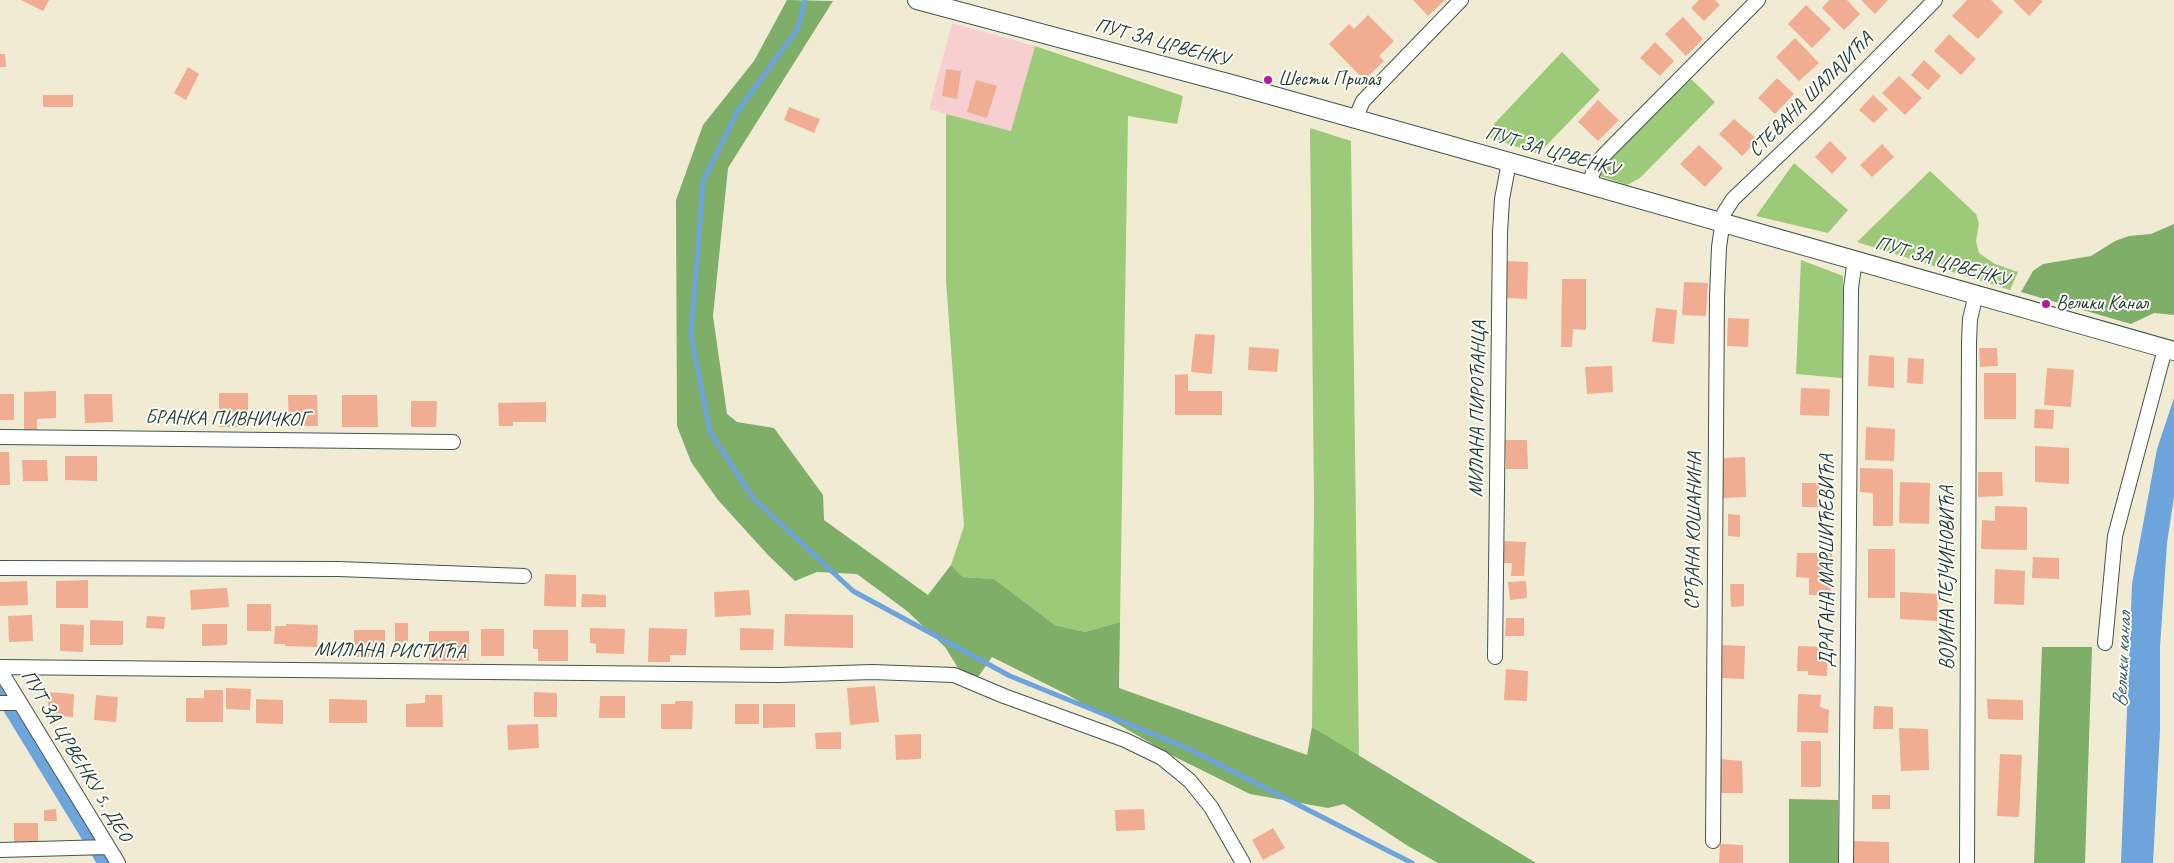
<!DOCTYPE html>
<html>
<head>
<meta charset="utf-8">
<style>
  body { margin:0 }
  canvas { display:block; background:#f2ebd3 }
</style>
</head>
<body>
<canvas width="2174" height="863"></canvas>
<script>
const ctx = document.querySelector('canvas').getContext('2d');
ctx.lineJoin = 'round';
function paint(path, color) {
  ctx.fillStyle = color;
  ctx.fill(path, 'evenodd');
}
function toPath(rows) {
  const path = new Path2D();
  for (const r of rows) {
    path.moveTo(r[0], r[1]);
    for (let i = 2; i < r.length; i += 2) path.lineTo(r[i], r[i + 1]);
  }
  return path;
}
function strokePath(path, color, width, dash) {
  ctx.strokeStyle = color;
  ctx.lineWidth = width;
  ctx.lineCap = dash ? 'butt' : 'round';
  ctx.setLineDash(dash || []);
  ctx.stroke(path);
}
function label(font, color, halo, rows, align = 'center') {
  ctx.font = font + ' Caveat,sans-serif';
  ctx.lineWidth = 4;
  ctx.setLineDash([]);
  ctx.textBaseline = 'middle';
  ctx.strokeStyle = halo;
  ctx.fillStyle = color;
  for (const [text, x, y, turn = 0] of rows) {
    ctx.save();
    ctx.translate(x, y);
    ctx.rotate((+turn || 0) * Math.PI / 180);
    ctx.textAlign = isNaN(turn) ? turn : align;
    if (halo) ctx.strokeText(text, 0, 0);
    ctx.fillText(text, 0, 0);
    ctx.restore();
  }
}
paint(toPath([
  [952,23,1035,46,1011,132,929,109]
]), '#f7cfd1');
paint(toPath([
  [1035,46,1183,96,1177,124,1128,116,1120,622,1085,632,1055,625,994,579,963,577,951,565,964,526,946,281,946,114,1011,131],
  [1562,52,1600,90,1538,154,1488,137,1494,124],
  [1691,79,1715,102,1640,178,1627,185,1597,175,1620,147],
  [1310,128,1351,141,1359,757,1312,727,1314,500],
  [1794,163,1848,210,1828,233,1756,216],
  [1930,171,1976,214,1979,223,1976,241,1979,253,1995,264,2018,272,2010,290,1857,242],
  [1801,260,1843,276,1842,378,1796,374]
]), '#9dca78');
paint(toPath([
  [787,0,833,1,728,168,713,316,727,414,737,422,774,428,823,495,824,520,928,595,951,565,963,577,994,579,1055,625,1085,632,1120,622,1119,688,1307,755,1312,727,1536,863,1438,863,1408,846,1344,804,1328,808,1250,794,1171,755,1068,695,992,657,978,677,960,671,945,647,907,611,857,574,817,572,795,581,768,555,718,500,691,462,677,426,676,200,703,125,754,61],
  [2174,224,2174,315,2154,313,2131,324,2021,292,2033,271,2043,264,2091,256,2115,241,2129,236,2151,234],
  [2042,647,2092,647,2085,863,2034,863],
  [1789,799,1838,800,1838,863,1789,863]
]), '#7eae68');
paint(toPath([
  [2174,398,2174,497,2167,543,2160,647,2160,731,2153,863,2121,863,2132,584,2157,449]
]), '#6ca4db');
strokePath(toPath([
  [805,0,798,28,737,112,703,181,691,336,710,432,753,498,853,591,1010,676,1187,748,1412,863]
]), '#6ca4db', 5);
strokePath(toPath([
  [0,688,107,863]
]), '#6ca4db', 18);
paint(toPath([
  [21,0,49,0,43,11],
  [1413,0,1445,0,1428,16],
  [1699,0,1715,0,1720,5,1704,21,1691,8],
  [1829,0,1847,0,1860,14,1844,30,1822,8],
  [1861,0,1888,0,1875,14],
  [1967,0,1991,0,2003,12,1978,39,1952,16],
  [2013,0,2041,0,2043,1,2029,16],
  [1806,5,1831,29,1812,48,1788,24],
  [1368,15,1394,41,1379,56,1384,61,1364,80,1329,44,1349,24,1354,29],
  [1683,17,1703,39,1686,56,1665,34],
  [1949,34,1976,59,1961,75,1934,51],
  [1795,38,1819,63,1799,81,1776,57],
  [1655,42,1674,61,1660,76,1640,58],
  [0,54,5,54,6,67,0,67],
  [1924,60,1941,76,1928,90,1911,75],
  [188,67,199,74,186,100,174,93],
  [946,69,961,71,957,99,942,96],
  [1899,76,1922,98,1905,115,1882,93],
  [1777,78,1794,94,1775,114,1758,98],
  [976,80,997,86,987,118,967,112],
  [43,95,73,95,73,107,43,107],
  [1873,95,1888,109,1874,123,1859,110],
  [1598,100,1619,120,1598,141,1578,122],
  [789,107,820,119,814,133,784,120],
  [1734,119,1758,140,1742,156,1719,134],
  [1830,141,1847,158,1832,174,1815,157],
  [1882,144,1894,157,1872,177,1860,165],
  [1699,145,1723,168,1705,187,1680,164],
  [1507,261,1528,262,1527,299,1506,298],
  [1562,279,1586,279,1586,330,1573,329,1572,347,1561,347],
  [1684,282,1708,283,1706,316,1682,315],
  [1656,308,1677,310,1674,344,1652,342],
  [1728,318,1749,319,1748,347,1727,346],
  [1195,334,1215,335,1212,374,1191,372],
  [1249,347,1279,349,1277,372,1248,370],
  [1979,348,1997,348,1998,366,1980,367],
  [1869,355,1894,357,1894,388,1868,386],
  [1908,358,1924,359,1923,384,1907,383],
  [1612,366,1613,392,1587,394,1585,367],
  [2047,368,2074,370,2071,407,2044,405],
  [1984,373,2016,373,2016,419,1984,419],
  [1188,374,1188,391,1222,391,1222,415,1175,415,1175,375],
  [1801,388,1830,389,1829,416,1800,415],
  [56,391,56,418,37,419,37,430,24,430,24,392],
  [219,393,248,393,248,427,219,427],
  [0,394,14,394,14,420,0,420],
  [84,394,112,394,113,422,85,423],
  [288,395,317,395,318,426,289,426],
  [342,395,377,395,378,427,342,427],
  [411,401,437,401,436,427,411,427],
  [546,402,546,422,513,422,513,426,499,426,498,403],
  [2035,409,2054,410,2053,429,2034,428],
  [1866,427,1895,429,1894,461,1865,460],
  [1505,440,1527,440,1528,469,1506,469],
  [2035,446,2069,448,2069,484,2035,482],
  [0,452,9,452,10,485,0,485],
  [65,456,97,456,97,481,65,480],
  [1745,457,1746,497,1722,498,1721,458],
  [22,460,47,460,48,481,23,481],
  [1860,468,1893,469,1893,526,1873,526,1873,493,1860,492],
  [1978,472,2002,472,2003,496,1978,497],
  [1900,482,1930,483,1929,524,1899,523],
  [1802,483,1820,483,1820,507,1802,507],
  [1995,506,2027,507,2027,550,1981,549,1982,520,1995,521],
  [1728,514,1740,515,1740,537,1728,536],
  [1503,541,1526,542,1524,576,1511,576,1512,563,1502,563],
  [1868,549,1895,549,1895,598,1868,598],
  [1797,553,1832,553,1831,596,1809,595,1809,578,1796,577],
  [2033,557,2059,558,2059,579,2032,578],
  [1995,569,2025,571,2024,605,1994,604],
  [545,574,576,575,576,607,544,606],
  [88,580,88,608,56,608,56,581],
  [27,581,28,605,0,606,0,582],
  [1526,581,1527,598,1510,600,1508,582],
  [1730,584,1744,584,1744,606,1731,607],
  [227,588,229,607,191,610,190,590],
  [749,590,751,615,715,617,714,592],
  [1900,592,1938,594,1937,621,1900,619],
  [582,594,606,595,606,607,581,607],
  [247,604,271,604,271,631,247,631],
  [785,614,853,615,853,648,784,646],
  [32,615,33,641,9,642,8,616],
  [147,616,165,617,164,629,146,628],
  [1506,618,1524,618,1524,636,1505,636],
  [90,620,123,621,123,645,90,645],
  [395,623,408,623,408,642,395,642],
  [60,624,84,625,83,652,60,651],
  [202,624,227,624,227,645,202,646],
  [286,624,318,625,317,647,285,646,285,644,274,644,275,626,286,626],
  [590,628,625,629,624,654,596,653,596,644,590,643],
  [649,628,687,629,686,655,670,655,670,662,648,662],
  [740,628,774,629,773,650,740,650],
  [481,629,504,629,504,656,481,656],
  [354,630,385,630,385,657,354,657],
  [533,630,568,630,568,661,538,661,538,649,533,649],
  [429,631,469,631,469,661,429,661],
  [1722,645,1745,646,1744,679,1721,678],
  [1798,646,1828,647,1827,676,1808,675,1808,671,1797,671],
  [1506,669,1528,671,1527,701,1504,700],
  [875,686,879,722,850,725,847,688],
  [226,688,251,689,250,710,226,709],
  [204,690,223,690,223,722,186,722,186,698,204,698],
  [49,692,74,694,73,717,47,715],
  [534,692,557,693,557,717,534,717],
  [1798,694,1821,695,1820,707,1829,710,1828,733,1797,732],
  [96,695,118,697,116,722,94,720],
  [425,695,442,695,443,727,406,727,406,704,425,703],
  [600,696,625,696,625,718,599,718],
  [256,699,283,700,283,724,256,723],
  [329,699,367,700,367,723,329,723],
  [1987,699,2023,700,2023,720,1988,719],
  [675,701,693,701,692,729,661,729,661,704,675,704],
  [735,704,759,704,759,724,735,724],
  [763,704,795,704,795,727,763,728],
  [1874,706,1893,707,1893,729,1873,729],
  [538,724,539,748,508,750,507,725],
  [1899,728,1928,729,1929,770,1901,771],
  [841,732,841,749,816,749,815,733],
  [921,734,921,759,896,760,895,735],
  [1801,741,1821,741,1821,787,1801,787],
  [2000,754,2022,755,2019,817,1997,816],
  [1720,759,1742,761,1743,793,1720,793],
  [1872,795,1890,795,1890,809,1872,809],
  [56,809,57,821,44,821,44,810],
  [1144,809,1145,830,1116,831,1115,810],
  [14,823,38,823,38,843,14,843],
  [1273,828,1285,848,1263,860,1252,840],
  [1851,841,1889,842,1889,863,1850,863],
  [1720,844,1743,845,1743,863,1719,863]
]), '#f0ad92');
const minor = toPath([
  [1355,119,1363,101,1461,0],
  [1589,184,1596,164,1607,152,1758,0],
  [0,437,453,442],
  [0,568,338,569,524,576],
  [2105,643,2115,536,2165,349],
  [1495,657,1500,233,1502,199,1509,162],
  [0,667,779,675,872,672,954,675,1004,696,1125,740,1162,758,1190,781,1211,807,1243,863],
  [0,670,118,863],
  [0,703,19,703],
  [1713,841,1717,297,1719,247,1724,213,1733,199,1815,121,1935,0],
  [0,850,108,847],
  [1846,863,1851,288,1855,259],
  [1967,863,1969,342,1970,319,1976,294]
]);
const tertiary = toPath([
  [917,0,1235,85,1509,162,2174,351]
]);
strokePath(minor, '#3f574c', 16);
strokePath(tertiary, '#3f574c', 20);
strokePath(minor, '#fff', 14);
strokePath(tertiary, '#fff', 18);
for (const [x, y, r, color] of [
  [1268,80,5,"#b5179e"],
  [2046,304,5,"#b5179e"]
]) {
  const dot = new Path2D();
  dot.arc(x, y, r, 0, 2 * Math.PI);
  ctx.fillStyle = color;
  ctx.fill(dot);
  strokePath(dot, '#fdfcf7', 2);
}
label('20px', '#1f3d34', '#fdfcf7', [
  ["ПУТ ЗА ЦРВЕНКУ",1162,43,15],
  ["СТЕВАНА ШАЛАЈИЋА",1811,95,-45],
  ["ПУТ ЗА ЦРВЕНКУ",1552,152,16],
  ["ПУТ ЗА ЦРВЕНКУ",1942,262,16],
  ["МИЛАНА ПИРОЋАНЦА",1478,409,-89],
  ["БРАНКА ПИВНИЧКОГ",227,419,1],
  ["СРЂАНА КОШАНИНА",1694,531,-89],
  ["ДРАГАНА МАРШИЋЕВИЋА",1828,561,-90],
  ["ВОЈИНА ПЕЈЧИНОВИЋА",1948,578,-90],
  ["МИЛАНА РИСТИЋА",390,651,1],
  ["ПУТ ЗА ЦРВЕНКУ 5. ДЕО",76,756,59]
]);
label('20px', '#1f3d34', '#fdfcf7', [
  ["Шести Прилаз",1278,80],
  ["Велики Канал",2056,304]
], 'left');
label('italic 21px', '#3a616e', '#fdfcf7', [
  ["Велики канал",2123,660,-87]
]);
</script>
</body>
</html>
